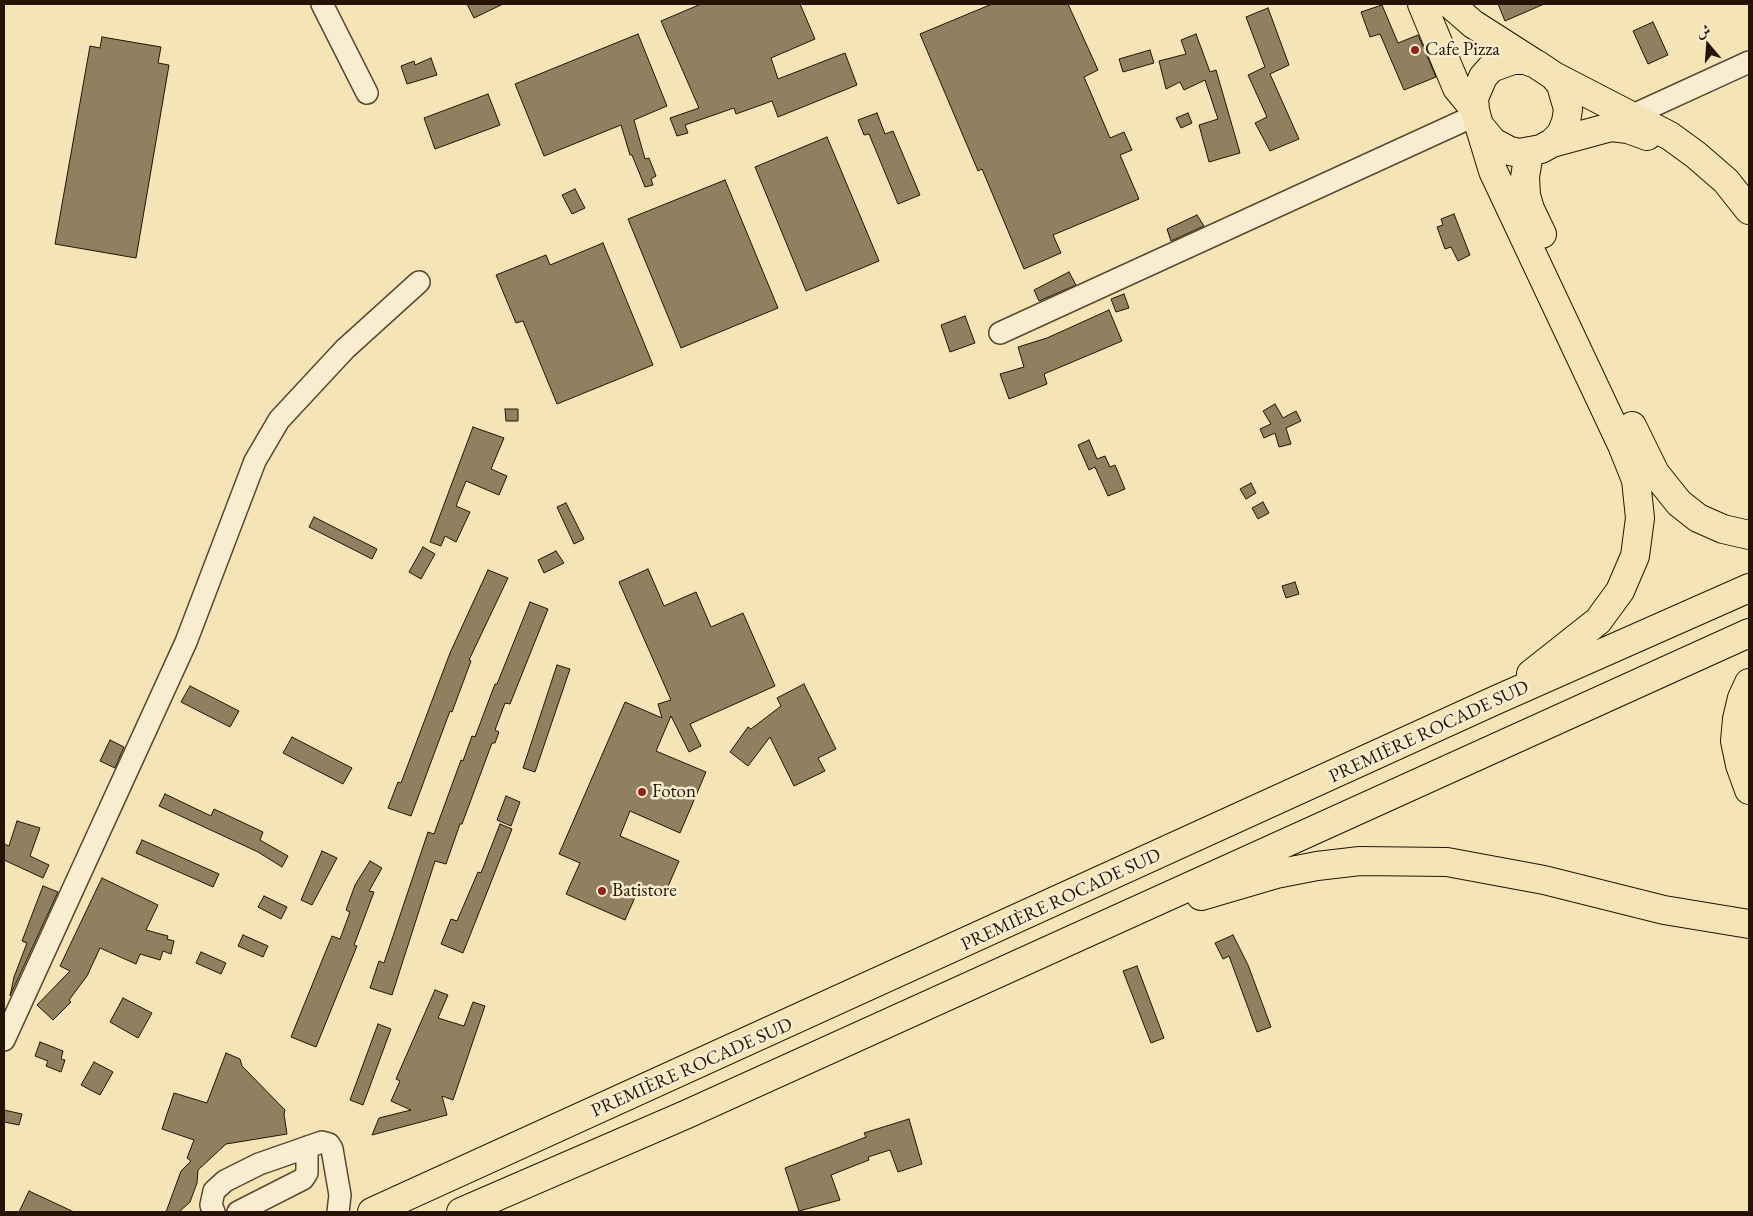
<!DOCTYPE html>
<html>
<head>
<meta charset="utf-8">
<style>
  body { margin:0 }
  #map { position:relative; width:1753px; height:1216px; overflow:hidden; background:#f4e4b6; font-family:"EB Garamond",Amiri,serif }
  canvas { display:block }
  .frame { position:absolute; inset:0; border:5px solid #251402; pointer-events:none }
  .north { position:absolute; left:1683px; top:20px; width:50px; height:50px; -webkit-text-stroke:4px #f8edd0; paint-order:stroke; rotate:342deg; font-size:14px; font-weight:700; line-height:20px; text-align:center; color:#251402 }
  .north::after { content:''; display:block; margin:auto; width:18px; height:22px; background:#251402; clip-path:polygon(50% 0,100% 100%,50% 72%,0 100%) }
</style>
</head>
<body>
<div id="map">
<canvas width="1753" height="1216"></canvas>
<div class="frame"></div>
<div class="north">ش</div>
</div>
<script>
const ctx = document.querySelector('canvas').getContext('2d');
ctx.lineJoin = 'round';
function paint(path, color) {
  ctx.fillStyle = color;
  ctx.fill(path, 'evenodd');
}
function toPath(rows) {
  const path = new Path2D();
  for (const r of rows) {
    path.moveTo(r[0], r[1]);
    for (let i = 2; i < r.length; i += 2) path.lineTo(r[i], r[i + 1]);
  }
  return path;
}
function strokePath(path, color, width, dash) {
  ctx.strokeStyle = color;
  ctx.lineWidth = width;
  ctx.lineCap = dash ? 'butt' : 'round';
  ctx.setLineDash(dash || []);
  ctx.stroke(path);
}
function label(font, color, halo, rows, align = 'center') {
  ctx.font = font + ' "EB Garamond",serif';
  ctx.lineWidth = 5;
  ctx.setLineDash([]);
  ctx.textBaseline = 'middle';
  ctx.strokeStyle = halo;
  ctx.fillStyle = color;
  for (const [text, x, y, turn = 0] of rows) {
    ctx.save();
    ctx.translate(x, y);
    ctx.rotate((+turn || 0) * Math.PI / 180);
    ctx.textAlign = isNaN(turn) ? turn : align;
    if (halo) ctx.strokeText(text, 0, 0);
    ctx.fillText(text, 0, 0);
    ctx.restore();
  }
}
const building = toPath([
  [467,4,503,4,474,18,467,4],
  [701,4,800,4,815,39,771,58,778,79,845,53,857,85,778,117,772,101,736,114,734,108,685,125,688,133,677,136,670,118,699,108,661,21,701,4],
  [992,4,1068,4,1098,70,1084,77,1110,138,1124,132,1132,150,1120,155,1139,199,1053,235,1061,253,1024,269,982,169,978,171,920,34,992,4],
  [1498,4,1544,4,1505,21,1498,4],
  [1382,5,1398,43,1418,35,1436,77,1404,90,1380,34,1370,37,1361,12,1382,5],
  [1268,8,1289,65,1270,74,1299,139,1270,151,1255,123,1267,117,1248,75,1265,67,1246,17,1268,8],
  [1653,22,1668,55,1648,64,1633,31,1653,22],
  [638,34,667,106,634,120,645,159,649,158,656,176,651,179,653,185,645,187,632,155,630,155,621,125,544,156,515,84,638,34],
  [1196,34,1210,72,1216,70,1240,153,1209,162,1199,125,1218,119,1205,80,1184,90,1180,82,1166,89,1159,61,1186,54,1181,40,1196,34],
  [102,37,161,47,158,63,169,65,136,258,55,244,90,46,100,48,102,37],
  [1150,50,1154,63,1123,72,1119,59,1150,50],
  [431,58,437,75,407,84,401,66,414,61,415,65,431,58],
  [488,94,500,125,435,149,424,118,488,94],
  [877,113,885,134,893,131,920,195,898,204,869,134,864,135,858,120,877,113],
  [1188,113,1192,123,1181,128,1176,118,1188,113],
  [827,137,879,261,806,291,755,167,827,137],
  [725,180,778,308,681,348,628,219,725,180],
  [575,189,585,208,572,214,562,195,575,189],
  [1454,214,1470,255,1458,261,1451,247,1445,249,1437,227,1443,225,1441,219,1454,214],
  [1197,215,1204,226,1171,241,1167,229,1197,215],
  [603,243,653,365,557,404,523,321,516,323,496,275,546,255,550,265,603,243],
  [1069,272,1076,285,1039,301,1034,290,1069,272],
  [1124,294,1129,308,1116,312,1111,299,1124,294],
  [1109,310,1122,341,1044,374,1047,384,1009,399,1000,374,1024,367,1018,347,1047,338,1109,310],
  [965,316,975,343,950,352,941,325,965,316],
  [1275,404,1283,418,1296,411,1301,421,1286,428,1291,444,1279,447,1275,433,1264,438,1260,429,1271,424,1263,411,1275,404],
  [505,409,518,409,518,421,506,421,505,409],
  [473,427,504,438,491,469,507,476,499,495,466,481,456,506,470,512,456,542,445,536,441,546,430,542,473,427],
  [1089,440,1097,459,1105,456,1110,467,1115,465,1125,489,1108,496,1095,467,1089,470,1078,445,1089,440],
  [1251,483,1256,493,1246,499,1240,489,1251,483],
  [1263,502,1269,513,1258,519,1252,508,1263,502],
  [566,503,584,539,574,544,557,507,566,503],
  [314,517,377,549,372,559,309,527,314,517],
  [423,547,435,554,421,579,409,572,423,547],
  [556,551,564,563,544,573,538,560,556,551],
  [648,569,664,606,696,592,711,627,743,613,775,686,690,724,701,746,689,752,671,716,656,751,706,772,680,833,630,811,620,836,679,861,663,898,639,888,625,920,566,894,580,863,559,854,625,702,662,718,658,704,671,700,619,582,648,569],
  [488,570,508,578,469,660,471,661,452,712,450,711,411,816,388,808,398,782,401,783,450,653,488,570],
  [1295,582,1299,594,1286,598,1282,586,1295,582],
  [530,602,548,609,510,704,505,703,495,730,499,732,495,743,492,743,462,824,460,824,446,864,435,861,392,995,370,988,379,961,384,963,428,832,434,834,461,760,463,761,472,736,475,737,495,684,497,684,530,602],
  [557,665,570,669,535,772,523,768,557,665],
  [804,684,836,749,818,758,825,771,794,786,770,737,748,766,730,752,748,727,751,729,781,706,777,698,804,684],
  [190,686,239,711,230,727,181,702,190,686],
  [292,737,352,768,343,784,283,753,292,737],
  [110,740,124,747,115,768,100,761,110,740],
  [165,794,211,816,214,809,263,832,260,840,288,856,282,867,258,852,159,806,165,794],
  [506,796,520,802,511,826,497,820,506,796],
  [17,821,40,828,30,856,49,865,43,878,4,860,4,844,9,846,17,821],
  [500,824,512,829,463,953,441,944,451,919,457,921,478,872,481,873,500,824],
  [142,840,219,874,213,887,136,853,142,840],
  [322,851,337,858,312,905,301,900,322,851],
  [370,861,382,868,369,891,374,892,354,945,357,946,316,1047,291,1037,332,936,340,939,350,912,346,910,355,885,370,861],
  [102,878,158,905,146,930,168,936,167,939,174,941,171,954,163,951,160,960,140,954,136,964,100,948,87,976,69,1000,71,1002,53,1020,37,1005,70,971,60,966,102,878],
  [43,886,58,892,10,996,14,977,27,943,22,941,43,886],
  [264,896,287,907,281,919,258,907,264,896],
  [243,935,268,946,263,957,238,946,243,935],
  [1233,935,1248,965,1271,1027,1257,1032,1229,956,1223,959,1215,943,1233,935],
  [201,952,226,963,221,974,196,963,201,952],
  [1137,966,1164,1038,1151,1043,1123,971,1137,966],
  [435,990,448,995,438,1018,464,1026,473,1002,485,1006,453,1100,442,1096,447,1115,372,1135,379,1118,411,1110,391,1101,400,1081,396,1079,435,990],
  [123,998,152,1013,138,1038,110,1022,123,998],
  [378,1024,391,1029,363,1105,350,1100,378,1024],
  [40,1042,63,1051,61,1059,65,1060,61,1072,46,1066,48,1061,35,1056,40,1042],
  [226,1053,240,1059,242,1066,285,1110,284,1114,287,1134,226,1144,198,1170,197,1183,190,1202,179,1212,166,1212,181,1171,191,1161,187,1158,194,1140,162,1129,174,1093,207,1103,226,1053],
  [94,1062,113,1072,100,1095,81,1085,94,1062],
  [4,1110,22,1114,19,1125,4,1122,4,1110],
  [909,1119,922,1164,898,1172,890,1150,868,1157,869,1160,831,1175,840,1200,799,1211,785,1168,866,1137,864,1133,909,1119],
  [29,1191,74,1212,19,1212,29,1191]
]);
paint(building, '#918060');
strokePath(building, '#251402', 1);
const minor = toPath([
  [322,4,367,93],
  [1631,116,1749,62],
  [1000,333,1476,115],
  [4,1040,186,642,255,461,279,420,345,349,419,282],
  [214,1212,211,1205,214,1191,225,1181,259,1164,322,1142,329,1144,332,1149,340,1195,338,1212],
  [238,1212,303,1179,307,1173,307,1147]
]);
const highway = toPath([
  [1422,4,1457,88,1475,110,1479,125,1493,142,1510,151,1519,153,1541,149,1552,143,1561,134,1566,122,1568,109,1561,85,1554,76,1536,64,1525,60,1513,60,1491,68,1483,77,1474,98,1475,110],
  [1450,4,1473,24,1534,63],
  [1554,76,1670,136,1696,155,1726,181,1749,210],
  [1479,125,1493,171,1622,445,1636,480,1640,518,1635,556,1620,591,1598,621,1531,674],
  [1552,143,1611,127,1628,129,1647,136],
  [1529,153,1525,177,1526,195,1530,209,1542,234],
  [1632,426,1655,473,1679,503,1698,518,1723,529,1749,535],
  [1749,683,1742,698,1737,719,1735,741,1740,765,1749,790],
  [1201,896,1276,874,1317,866,1360,861,1447,862,1544,880,1664,910,1749,924],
  [372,1212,1496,700,1749,588],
  [461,1212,685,1115,1749,633]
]);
strokePath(minor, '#59482f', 24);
strokePath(highway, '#251402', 30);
strokePath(minor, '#f8edd0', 21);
strokePath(highway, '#f4e4b6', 28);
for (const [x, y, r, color] of [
  [1415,50,5,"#8f2418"],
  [642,792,5,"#8f2418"],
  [602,891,5,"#8f2418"]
]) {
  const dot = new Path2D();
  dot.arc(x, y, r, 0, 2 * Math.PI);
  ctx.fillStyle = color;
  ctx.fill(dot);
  strokePath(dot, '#f8edd0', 2);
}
label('19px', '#251402', '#f8edd0', [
  ["Cafe Pizza",1425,50],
  ["Foton",652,792],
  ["Batistore",612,891]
], 'left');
label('19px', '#251402', '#f8edd0', [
  ["PREMIÈRE ROCADE SUD",1429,732,-25],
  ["PREMIÈRE ROCADE SUD",1061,900,-25],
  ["PREMIÈRE ROCADE SUD",692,1068,-24]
]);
</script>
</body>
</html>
